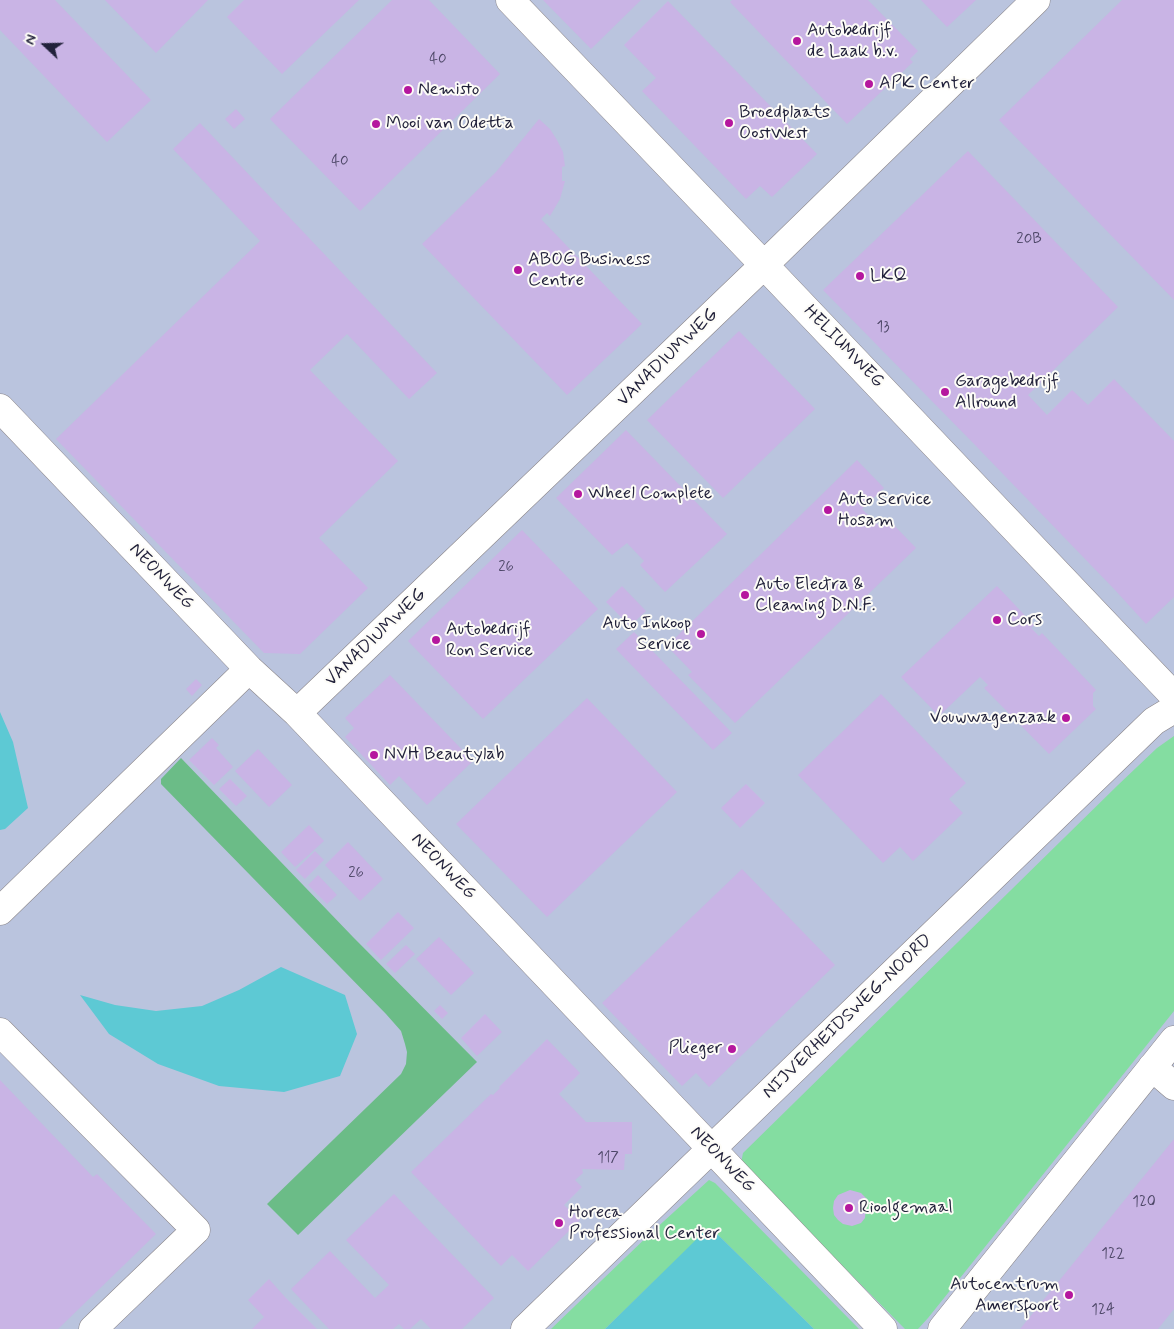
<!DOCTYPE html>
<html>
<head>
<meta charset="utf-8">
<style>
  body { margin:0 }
  #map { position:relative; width:1174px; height:1329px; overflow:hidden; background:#f6ecd9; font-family:Mynerve,sans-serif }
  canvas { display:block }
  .north { position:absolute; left:20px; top:20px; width:50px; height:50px; -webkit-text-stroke:4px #fdfcf7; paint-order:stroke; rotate:291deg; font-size:14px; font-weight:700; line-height:20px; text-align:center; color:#22223b }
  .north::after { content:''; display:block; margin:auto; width:18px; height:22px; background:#22223b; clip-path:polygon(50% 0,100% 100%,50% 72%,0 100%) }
</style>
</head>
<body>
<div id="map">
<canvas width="1174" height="1329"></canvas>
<div class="north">N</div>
</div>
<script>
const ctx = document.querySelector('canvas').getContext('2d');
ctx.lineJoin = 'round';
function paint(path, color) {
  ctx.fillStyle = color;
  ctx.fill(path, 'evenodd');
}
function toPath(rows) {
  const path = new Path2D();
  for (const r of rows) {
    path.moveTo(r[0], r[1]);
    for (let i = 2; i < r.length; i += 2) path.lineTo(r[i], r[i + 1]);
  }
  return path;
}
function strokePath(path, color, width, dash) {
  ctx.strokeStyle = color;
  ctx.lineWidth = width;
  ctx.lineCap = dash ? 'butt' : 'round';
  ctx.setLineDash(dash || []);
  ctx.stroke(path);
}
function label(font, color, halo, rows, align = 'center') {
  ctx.font = font + ' Mynerve,sans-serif';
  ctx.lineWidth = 4;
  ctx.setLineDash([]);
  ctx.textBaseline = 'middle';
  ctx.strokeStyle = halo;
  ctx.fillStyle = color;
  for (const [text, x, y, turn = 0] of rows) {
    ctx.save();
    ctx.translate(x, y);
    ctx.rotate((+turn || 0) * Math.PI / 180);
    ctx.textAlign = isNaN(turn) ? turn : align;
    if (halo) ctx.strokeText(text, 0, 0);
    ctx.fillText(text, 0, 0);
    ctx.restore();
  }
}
paint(toPath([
  [0,0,1174,0,1174,1329,0,1329]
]), '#bac4de');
paint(toPath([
  [1174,736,1174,1011,928,1318,918,1329,905,1329,741,1163,743,1153,1118,785,1157,748],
  [709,1180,715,1183,859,1329,814,1329,716,1233,706,1231,605,1329,551,1329,652,1232]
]), '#84dda1');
paint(toPath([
  [181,758,353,937,477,1062,298,1235,267,1204,401,1074,406,1064,407,1052,405,1044,401,1031,386,1014,161,784,161,779]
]), '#6bbc87');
paint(toPath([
  [0,712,13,742,28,808,5,829,0,830],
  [281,967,345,995,357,1034,340,1076,284,1092,219,1086,158,1064,109,1034,80,995,115,1005,156,1011,202,1006,239,990],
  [706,1230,716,1233,814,1329,605,1329]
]), '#5dc9d4');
paint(toPath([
  [0,0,55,0,151,100,107,142,0,30],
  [105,0,208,0,156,53],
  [244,0,359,0,282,74,227,17],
  [392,0,429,0,500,74,360,211,270,119],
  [543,0,641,0,591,49],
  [732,0,868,0,918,51,910,59,913,62,847,124,730,2],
  [921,0,976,0,947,27],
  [1122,0,1174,0,1174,300,999,120],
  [668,1,817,154,772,197,760,186,746,199,642,91,656,78,624,45],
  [236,109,245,119,234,129,225,119],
  [539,119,550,129,557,140,563,152,565,166,562,167,562,181,565,181,560,199,550,216,547,213,541,219,642,324,567,395,422,244,496,172],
  [200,123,437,373,409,399,347,334,310,370,398,461,319,538,368,588,300,654,264,653,56,439,260,241,173,149],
  [968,151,1118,307,1028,395,1047,415,1072,390,1088,405,1114,379,1174,441,1174,597,1146,624,1115,590,976,446,823,290],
  [739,331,815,409,723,498,647,420],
  [626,430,727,534,665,592,640,565,644,561,627,543,612,555,556,498],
  [857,460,884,488,862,509,881,528,889,520,916,548,735,723,688,675,692,672,667,646],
  [522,530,598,609,483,719,408,641],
  [622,586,646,611,630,626,606,602],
  [997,586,1034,625,1031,628,1039,636,1042,633,1096,690,1093,693,1093,706,1096,709,1049,754,984,688,988,685,980,677,939,716,901,677],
  [634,632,732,733,713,750,616,649],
  [390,675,473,761,427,805,399,776,390,785,345,737,354,728,345,718],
  [196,679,202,685,192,696,186,689],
  [881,694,966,783,949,799,963,813,913,861,900,847,883,863,798,775],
  [587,698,677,792,547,917,456,824],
  [212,738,219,745,216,748,233,767,214,785,189,760],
  [258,749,292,785,269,807,235,771],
  [230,779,247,796,236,806,219,789],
  [746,784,765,803,740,828,721,808],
  [309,825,324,841,295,867,281,852],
  [348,842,383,879,360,901,325,865],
  [315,851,324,860,305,879,296,870],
  [742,869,835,965,709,1087,696,1073,682,1086,602,1003],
  [318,875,337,895,327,904,308,885],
  [398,912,414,928,381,960,366,944],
  [439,937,474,973,451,995,416,959],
  [406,945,415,954,395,973,386,964],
  [440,1005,448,1013,442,1019,434,1011],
  [485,1014,502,1032,477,1056,461,1038],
  [547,1039,580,1073,559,1094,586,1122,632,1122,632,1154,625,1154,624,1170,582,1169,583,1173,575,1180,582,1187,564,1205,580,1220,528,1271,512,1255,501,1266,411,1172,491,1094,493,1095,500,1088,499,1087],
  [0,1080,93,1177,97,1174,156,1234,58,1329,0,1329],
  [1174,1139,1174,1309,1158,1329,1020,1329],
  [850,1190,861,1193,867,1199,868,1203,866,1207,865,1218,861,1223,852,1226,843,1224,838,1220,834,1215,833,1208,834,1201,838,1195],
  [394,1194,494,1298,462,1329,431,1329,421,1319,410,1329,404,1329,399,1324,393,1329,329,1329,291,1289,330,1251,375,1298,389,1285,346,1240],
  [269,1279,285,1297,317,1329,252,1329,264,1317,248,1300]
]), '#c9b4e5');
const minor = toPath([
  [510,0,764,265,1174,696],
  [0,408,249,669,297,713,883,1329],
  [297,713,764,265,1036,0],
  [0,911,249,669],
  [0,1032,196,1230,93,1329],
  [1152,1067,1174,1086],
  [525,1329,1154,721,1174,709],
  [942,1329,1174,1040]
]);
strokePath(minor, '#8c878a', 29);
strokePath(minor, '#fff', 28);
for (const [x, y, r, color] of [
  [797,41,5,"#b5179e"],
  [869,84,5,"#b5179e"],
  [408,90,5,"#b5179e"],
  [729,123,5,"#b5179e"],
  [376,124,5,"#b5179e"],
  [518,270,5,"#b5179e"],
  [860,276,5,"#b5179e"],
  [945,392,5,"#b5179e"],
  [578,494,5,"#b5179e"],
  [828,510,5,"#b5179e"],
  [745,595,5,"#b5179e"],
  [997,620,5,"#b5179e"],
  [701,634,5,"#b5179e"],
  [436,640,5,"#b5179e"],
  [1066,718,5,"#b5179e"],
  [374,755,5,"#b5179e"],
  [732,1049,5,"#b5179e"],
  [849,1208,5,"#b5179e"],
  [559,1223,5,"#b5179e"],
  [1069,1295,5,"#b5179e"]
]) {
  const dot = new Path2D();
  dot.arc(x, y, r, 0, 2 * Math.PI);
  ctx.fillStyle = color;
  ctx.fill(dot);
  strokePath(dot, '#fdfcf7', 2);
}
label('15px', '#4c4666', null, [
  ["40",438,60],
  ["40",340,162],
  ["20B",1029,240],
  ["13",883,328],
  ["26",506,568],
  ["26",356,874],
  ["117",608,1159],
  ["120",1144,1203],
  ["122",1113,1255],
  ["124",1103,1311]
]);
label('18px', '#22223b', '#fdfcf7', [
  ["Autobedrijf",807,31],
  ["de Laak b.v.",807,52],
  ["APK Center",879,84],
  ["Nemisto",418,90],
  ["Broedplaats",739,113],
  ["OostWest",739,134],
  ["Mooi van Odetta",386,124],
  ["ABOG Business",528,260],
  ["Centre",528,281],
  ["LKQ",870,276],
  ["Garagebedrijf",955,382],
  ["Allround",955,403],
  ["Wheel Complete",588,494],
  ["Auto Service",838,500],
  ["Hosam",838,521],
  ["Auto Electra &",755,585],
  ["Cleaning D.N.F.",755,606],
  ["Cors",1007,620],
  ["Auto Inkoop",691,624,"right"],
  ["Service",691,645,"right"],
  ["Autobedrijf",446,630],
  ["Ron Service",446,651],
  ["Vouwwagenzaak",1056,718,"right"],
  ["NVH Beautylab",384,755],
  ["Plieger",722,1049,"right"],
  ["Rioolgemaal",859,1208],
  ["Horeca",569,1213],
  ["Professional Center",569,1234],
  ["Autocentrum",1059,1285,"right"],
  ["Amersfoort",1059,1306,"right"]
], 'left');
label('18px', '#22223b', '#fdfcf7', [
  ["HELIUMWEG",843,347,46],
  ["VANADIUMWEG",668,358,-44],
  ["NEONWEG",161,577,46],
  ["VANADIUMWEG",376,638,-44],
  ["NEONWEG",443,867,46],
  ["NIJVERHEIDSWEG-NOORD",848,1017,-44],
  ["NEONWEG",722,1160,46]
]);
</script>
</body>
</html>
